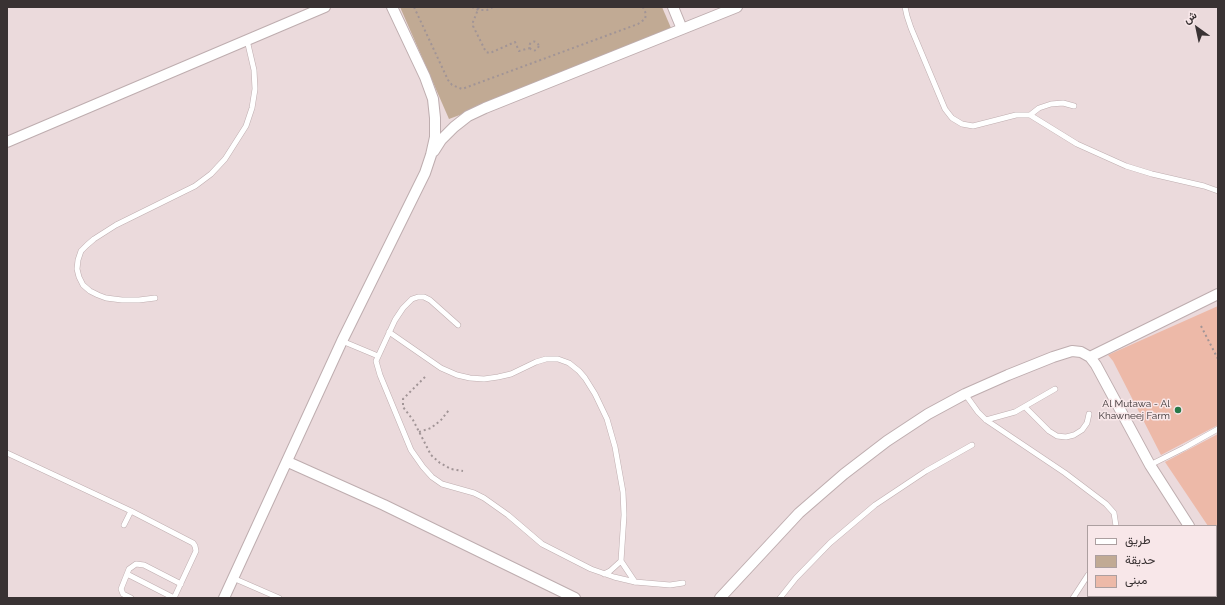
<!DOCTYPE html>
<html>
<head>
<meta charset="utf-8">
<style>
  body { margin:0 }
  #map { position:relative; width:1225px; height:605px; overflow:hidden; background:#ebdadc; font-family:Raleway,Vazirmatn,sans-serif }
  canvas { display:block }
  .frame { position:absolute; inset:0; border:8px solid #393233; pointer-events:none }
  .legend { position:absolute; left:1087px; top:525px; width:130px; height:72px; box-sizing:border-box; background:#f8e7e9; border:1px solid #ac9fa0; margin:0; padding:5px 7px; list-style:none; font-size:12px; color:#393233 }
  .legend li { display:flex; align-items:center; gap:8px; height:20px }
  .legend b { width:20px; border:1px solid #ac9fa0 }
  .north { position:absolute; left:1177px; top:8px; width:40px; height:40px; -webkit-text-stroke:3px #f8e7e9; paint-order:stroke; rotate:327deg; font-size:11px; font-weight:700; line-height:16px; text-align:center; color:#393233 }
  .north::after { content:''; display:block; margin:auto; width:14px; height:18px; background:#393233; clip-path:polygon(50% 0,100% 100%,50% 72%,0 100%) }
</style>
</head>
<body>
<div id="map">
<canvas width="1225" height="605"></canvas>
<div class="frame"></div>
<ul class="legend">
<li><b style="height:5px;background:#fff"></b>طريق</li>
<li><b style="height:11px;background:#c1aa94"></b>حديقة</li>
<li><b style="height:11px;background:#edb9a8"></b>مبنى</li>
</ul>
<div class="north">ش</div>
</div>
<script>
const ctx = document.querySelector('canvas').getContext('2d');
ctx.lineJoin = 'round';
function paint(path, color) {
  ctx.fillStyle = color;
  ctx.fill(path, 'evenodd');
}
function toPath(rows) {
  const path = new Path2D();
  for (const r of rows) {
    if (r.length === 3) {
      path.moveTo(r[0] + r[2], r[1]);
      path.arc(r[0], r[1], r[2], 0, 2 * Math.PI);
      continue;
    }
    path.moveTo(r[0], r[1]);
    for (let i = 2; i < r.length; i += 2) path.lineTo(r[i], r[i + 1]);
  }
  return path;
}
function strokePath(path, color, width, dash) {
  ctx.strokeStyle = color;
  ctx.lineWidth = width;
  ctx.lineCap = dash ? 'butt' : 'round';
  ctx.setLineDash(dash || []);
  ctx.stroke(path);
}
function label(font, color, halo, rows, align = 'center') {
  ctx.font = font + ' Raleway,sans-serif';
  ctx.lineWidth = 3;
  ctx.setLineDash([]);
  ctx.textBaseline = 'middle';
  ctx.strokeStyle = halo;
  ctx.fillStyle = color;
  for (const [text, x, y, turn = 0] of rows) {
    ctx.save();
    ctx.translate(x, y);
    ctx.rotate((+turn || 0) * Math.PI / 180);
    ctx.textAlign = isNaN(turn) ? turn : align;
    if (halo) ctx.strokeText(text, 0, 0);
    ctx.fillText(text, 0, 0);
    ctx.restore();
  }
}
paint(toPath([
  [400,7,662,7,674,35,449,119]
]), '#c1aa94');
paint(toPath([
  [1218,306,1218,425,1161,455,1113,361,1108,355],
  [1218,434,1218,526,1208,526,1165,462]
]), '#edb9a8');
const service = toPath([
  [905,7,907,16,911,28,945,109,952,118,962,124,973,126,1016,115,1030,115,1077,144,1126,166,1152,174,1204,186,1218,191],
  [1030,115,1039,108,1051,104,1063,103,1074,106],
  [155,298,139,300,122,300,106,298,98,295,90,291,83,285,79,277,77,269,78,260,81,251,87,245,94,239,116,225,195,186,211,174,225,159,246,126,252,108,255,89,254,70,247,40],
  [458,325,430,300,424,297,418,297,412,299,403,308,395,320,376,361,380,375,411,450,423,467,432,477,442,484,474,493,484,498,508,515,542,544,591,569,614,577,635,582,670,585,683,583],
  [389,332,441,368,457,375,470,378,484,379,498,377,511,374,536,362,546,359,558,359,569,363,579,371,585,378,595,394,607,419,615,447,623,492,624,515,621,561,635,582],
  [342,341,378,356],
  [965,394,978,412,986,420,1065,473,1106,504,1114,513,1116,526],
  [1025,407,1049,431,1057,436,1066,437,1074,435,1082,430,1087,423,1089,414],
  [986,420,1015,412,1055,389],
  [7,453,131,511,193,543,195,546,196,551,174,598],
  [1150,465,1184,448,1218,429],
  [124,525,131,511],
  [127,574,174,598],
  [604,574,610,571,621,561],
  [233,578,279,598],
  [131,598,123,594,121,589,129,569,136,564,144,565,181,584],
  [780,598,796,578,830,543,875,505,926,471,972,445],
  [1073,598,1088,575]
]);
const minor = toPath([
  [673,7,682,29],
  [7,142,325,7],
  [434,151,441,140,454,127,468,116,485,108,737,7],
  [1090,357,1218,294],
  [288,462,384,505,575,598],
  [1216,563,1218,566],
  [224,598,342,341,425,173,431,155,435,137,435,118,433,99,425,77,392,7],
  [720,598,799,513,844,474,887,441,928,414,965,394,1008,375,1053,357,1072,351,1081,352,1090,357,1096,365,1150,465,1189,526]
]);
strokePath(service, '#beadaf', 6);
strokePath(minor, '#beadaf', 12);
strokePath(toPath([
  [414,7,448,80,452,85,462,89,638,24,645,19,646,14,643,7],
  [472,7,479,10,487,10,493,7],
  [479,7,473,22,473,26,486,52,490,53,515,42,519,51,530,48],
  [534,46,4.5],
  [1201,326,1218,359],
  [425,377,403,399,403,407,413,420,431,455,440,463,451,469,463,471],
  [419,432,431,428,441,420,449,410]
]), '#a19496', 2, [2, 3]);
strokePath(service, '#fff', 5);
strokePath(minor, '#fff', 10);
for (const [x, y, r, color] of [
  [1178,410,4,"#287949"]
]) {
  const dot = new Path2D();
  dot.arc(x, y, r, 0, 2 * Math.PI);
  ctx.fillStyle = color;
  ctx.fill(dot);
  strokePath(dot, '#f8e7e9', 1.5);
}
label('10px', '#393233', '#f8e7e9', [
  ["Al Mutawa - Al",1170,404],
  ["Khawneej Farm",1170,416]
], 'right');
</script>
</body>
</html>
